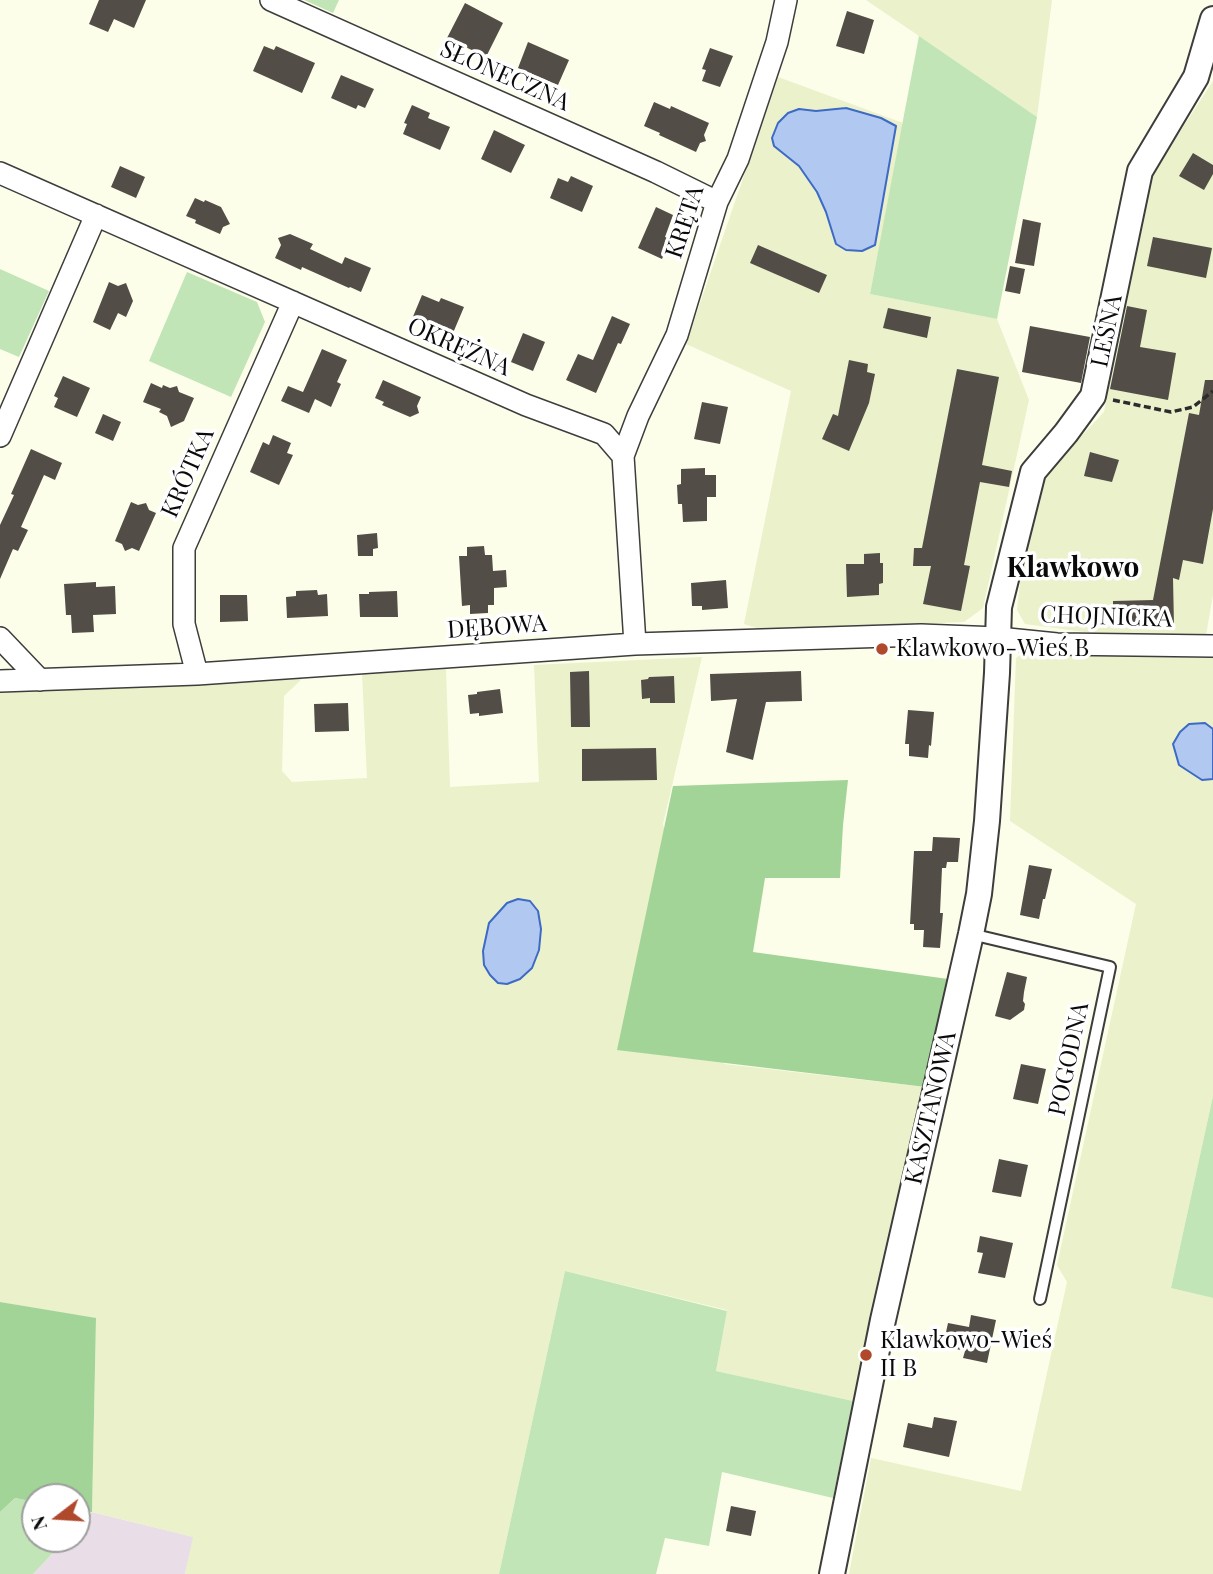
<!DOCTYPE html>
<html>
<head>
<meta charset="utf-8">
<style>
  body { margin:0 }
  #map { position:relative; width:1213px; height:1574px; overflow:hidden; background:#fcfee9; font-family:"Playfair Display",serif }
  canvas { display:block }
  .north { position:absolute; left:21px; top:1483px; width:70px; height:70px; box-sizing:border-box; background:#fff; border:2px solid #9d9d9d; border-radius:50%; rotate:253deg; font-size:19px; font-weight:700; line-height:28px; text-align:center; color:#0a0a0a }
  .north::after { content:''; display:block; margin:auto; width:24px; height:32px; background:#b0492c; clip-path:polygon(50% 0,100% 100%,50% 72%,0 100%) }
</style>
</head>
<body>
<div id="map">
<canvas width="1213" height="1574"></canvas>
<div class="north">N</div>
</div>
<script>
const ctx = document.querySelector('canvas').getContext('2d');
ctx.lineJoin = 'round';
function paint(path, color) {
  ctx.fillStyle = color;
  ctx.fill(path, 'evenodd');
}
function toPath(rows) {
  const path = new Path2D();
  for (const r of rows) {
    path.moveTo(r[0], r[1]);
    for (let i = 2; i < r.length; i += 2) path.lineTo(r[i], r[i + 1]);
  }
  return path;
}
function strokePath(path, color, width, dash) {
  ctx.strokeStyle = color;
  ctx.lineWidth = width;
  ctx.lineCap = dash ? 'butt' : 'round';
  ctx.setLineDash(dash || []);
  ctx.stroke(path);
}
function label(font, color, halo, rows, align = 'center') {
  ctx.font = font + ' "Playfair Display",serif';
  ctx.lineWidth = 7;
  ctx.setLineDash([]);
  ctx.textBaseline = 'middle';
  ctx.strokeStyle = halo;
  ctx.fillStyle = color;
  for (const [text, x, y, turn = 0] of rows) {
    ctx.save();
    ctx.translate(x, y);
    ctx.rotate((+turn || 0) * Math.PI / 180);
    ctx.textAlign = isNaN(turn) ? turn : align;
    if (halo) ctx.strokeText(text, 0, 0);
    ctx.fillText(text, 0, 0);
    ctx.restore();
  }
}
paint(toPath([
  [92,1512,194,1537,185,1574,33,1574,66,1539,77,1539,77,1528]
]), '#e9dee7');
paint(toPath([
  [866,0,1052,0,1037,117,919,36],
  [778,77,903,123,870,294,997,319,1029,400,983,608,964,622,763,630,744,624,791,391,686,344],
  [1213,81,1213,595,1206,635,1092,633,1025,624,1017,610,1021,574,1043,477,1104,412,1149,179],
  [1025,652,1213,658,1213,1096,1171,1288,1213,1298,1213,1574,849,1574,871,1458,1021,1491,1067,1282,1057,1265,1136,904,1010,821,1016,658],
  [702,657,663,824,724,1064,926,1087,872,1310,853,1401,716,1371,727,1310,565,1271,499,1574,185,1574,193,1537,92,1512,96,1319,0,1302,0,690,305,676,284,696,282,771,292,782,367,778,362,673,446,669,450,787,539,782,534,665]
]), '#eaf1cb');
paint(toPath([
  [304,0,339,0,333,13],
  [919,36,1037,117,997,319,870,294],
  [0,269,49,291,19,357,0,349],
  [187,272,257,302,265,322,231,397,149,361],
  [1213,1096,1213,1298,1171,1288],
  [565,1271,727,1311,716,1371,853,1401,833,1498,722,1472,709,1546,665,1538,656,1574,499,1574],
  [15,1498,35,1502,35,1539,66,1539,33,1574,0,1574,0,1512]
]), '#c1e5b6');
paint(toPath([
  [848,780,843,825,840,878,765,878,753,952,948,979,926,1087,617,1050,673,786],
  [0,1302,96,1318,92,1512,77,1510,77,1497,35,1497,35,1502,15,1498,0,1512]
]), '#a1d496');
const water = toPath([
  [846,108,881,118,896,126,875,245,862,251,846,250,836,244,826,212,817,192,799,166,774,146,772,138,778,123,788,113,799,109,816,111,846,108],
  [1205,723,1213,729,1213,779,1202,780,1179,765,1173,744,1180,732,1189,724,1205,723],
  [518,899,530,901,538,911,541,929,539,950,532,968,520,979,507,984,498,983,490,975,484,965,483,951,489,923,507,903,518,899]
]);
paint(water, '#b1c8f1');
strokePath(water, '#3d6ac4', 2);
paint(toPath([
  [99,0,146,0,134,28,114,19,108,32,89,24],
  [465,3,503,23,486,57,447,38],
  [847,11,874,20,864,54,836,46],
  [528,42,569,60,558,85,518,68],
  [264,46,274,50,276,46,315,63,302,93,253,71],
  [710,48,733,56,720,87,702,81,706,70,702,69],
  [341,75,374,89,365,108,358,105,356,109,331,98],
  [654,102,670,109,671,106,709,123,704,135,706,141,700,143,696,152,659,135,660,133,644,126],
  [412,105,430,113,428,118,450,127,440,150,403,134,407,124,404,123],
  [494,130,525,145,511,173,481,159],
  [1193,153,1213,165,1213,174,1204,190,1179,176],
  [120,166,145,177,136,198,111,187],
  [571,176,593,186,582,212,550,198,558,178,568,182],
  [195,198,204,202,205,200,221,207,230,224,223,227,220,234,195,223,196,220,186,216],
  [656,207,673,215,665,237,671,239,662,259,638,248],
  [1023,219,1041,223,1034,266,1015,263],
  [290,234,313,244,310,249,342,264,345,257,371,268,361,292,350,287,349,288,302,267,301,270,275,258,281,245,278,238],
  [1153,237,1212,248,1206,278,1147,266],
  [758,245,827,275,819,293,750,263],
  [1010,266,1025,269,1020,294,1005,291],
  [109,282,118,286,126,283,133,301,126,317,118,313,110,330,93,322],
  [422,295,439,302,441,298,464,307,453,333,432,324,431,327,412,319],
  [1127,306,1147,310,1140,347,1176,353,1168,400,1110,389],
  [888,308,931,317,927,338,883,328],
  [612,316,630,324,621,344,618,343,596,393,566,380,578,354,593,360],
  [1030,326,1090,337,1081,383,1022,372],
  [523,333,545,342,533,371,511,362],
  [322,349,347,360,337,382,341,384,331,407,315,399,309,413,281,401,288,386,303,392],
  [849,360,868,364,867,372,875,374,869,403,849,451,822,439,833,414,838,416],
  [957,369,999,377,982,465,1012,471,1009,487,980,482,964,565,970,566,961,611,923,604,931,566,913,566,914,548,922,548],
  [63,376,90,388,77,417,54,407,58,398,54,396],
  [383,380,421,397,417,406,419,413,410,417,382,405,384,402,375,398],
  [1205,380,1213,380,1213,509,1203,564,1183,560,1179,580,1173,578,1174,626,1113,626,1113,601,1153,600,1189,413,1199,415],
  [151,383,162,388,163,385,170,388,177,386,179,392,194,398,184,421,171,427,167,416,159,412,161,409,143,402],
  [702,402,728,407,720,444,694,439],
  [103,414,121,422,113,441,95,433],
  [273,435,291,443,287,453,293,455,279,485,250,472,263,442,269,445],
  [31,449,62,463,55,480,44,475,21,527,28,530,18,551,13,549,0,579,0,525,14,495,11,494],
  [1090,452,1119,460,1112,482,1084,476],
  [705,468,705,475,716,475,716,497,707,497,707,521,683,522,682,504,678,504,677,485,681,484,681,469],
  [131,502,138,505,146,503,149,510,156,513,139,551,132,548,125,551,122,544,115,541],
  [377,533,378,548,373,549,373,556,358,556,357,535],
  [484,546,485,555,492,555,493,571,506,570,507,587,494,588,494,605,488,605,488,613,470,614,470,605,462,606,459,556,467,556,467,547],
  [880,553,880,563,883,563,883,583,879,584,879,595,847,597,846,564,864,564,864,554],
  [726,580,728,608,702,610,702,606,692,606,691,583],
  [96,582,96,587,115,586,116,614,93,615,94,632,72,633,71,615,66,615,64,584],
  [317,590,318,595,327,594,328,616,287,618,286,597,296,596,296,591],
  [397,591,398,617,360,617,359,594,369,594,369,592],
  [220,595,247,595,248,621,220,622],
  [589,671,590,727,571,727,570,672],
  [801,671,802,701,766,702,753,760,726,752,737,699,711,701,710,674],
  [674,676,675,703,650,703,650,698,642,699,641,680,648,679,649,677],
  [500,689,503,713,479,716,479,713,470,714,468,695,477,694,477,692],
  [348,703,349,731,315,732,314,704],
  [908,710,934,712,931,746,929,745,928,758,909,756,909,744,905,744],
  [656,748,657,780,582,781,582,749],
  [933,837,960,838,958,862,947,862,946,868,942,868,940,913,943,913,940,948,923,947,924,930,914,930,914,924,910,924,914,851,932,851],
  [1029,865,1052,869,1045,899,1043,899,1039,919,1020,915],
  [1007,972,1027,977,1024,992,1023,1001,1025,1004,1024,1010,1010,1020,995,1016],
  [1021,1064,1046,1069,1038,1104,1013,1099],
  [999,1159,1028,1165,1021,1197,992,1192],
  [980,1236,1013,1243,1005,1278,978,1273,983,1253,977,1252],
  [971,1315,996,1320,987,1363,963,1358,965,1351,943,1346,948,1323,969,1327],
  [934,1417,957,1421,949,1457,903,1447,908,1423,932,1428],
  [731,1506,756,1511,751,1536,726,1531]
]), '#524e47');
const service = toPath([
  [971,934,1110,967,1040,1299]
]);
const minor = toPath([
  [271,0,656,172,717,202],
  [0,173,526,405,604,434,623,456,635,644],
  [0,436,96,215],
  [623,456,638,416,677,335,717,202,738,159,777,42,786,0],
  [0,638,40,680],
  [197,674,184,624,184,548,293,302],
  [0,681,197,674,635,644,921,635,998,638,1057,644,1213,646]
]);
const tertiary = toPath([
  [832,1574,883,1320,971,934,979,894,987,821,997,673,999,607,1033,472,1066,433,1093,396,1140,171,1196,77,1213,19]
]);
strokePath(service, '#3d3d3d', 14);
strokePath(minor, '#3d3d3d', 24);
strokePath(tertiary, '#3d3d3d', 28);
strokePath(toPath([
  [1113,400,1171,412,1193,407,1213,391]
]), '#2c2c2c', 3.5, [7, 3.5]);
strokePath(service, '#fff', 10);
strokePath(minor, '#fff', 21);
strokePath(tertiary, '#fff', 24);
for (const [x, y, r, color] of [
  [882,649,7,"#b0492c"],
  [866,1355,7,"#b0492c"]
]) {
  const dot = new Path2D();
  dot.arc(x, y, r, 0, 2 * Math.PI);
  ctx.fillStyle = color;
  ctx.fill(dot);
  strokePath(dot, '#fff', 2.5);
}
label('24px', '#0a0a0a', '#fff', [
  ["SŁONECZNA",505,76,24],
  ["KRĘTA",685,222,-72],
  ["LEŚNA",1107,331,-78],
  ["OKRĘŻNA",459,347,24],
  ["KRÓTKA",188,473,-66],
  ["CHOJNICKA",1106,617,2],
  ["DĘBOWA",497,627,-4],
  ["POGODNA",1069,1059,-78],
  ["KASZTANOWA",931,1108,-77]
]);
label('24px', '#0a0a0a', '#fff', [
  ["Klawkowo-Wieś B",896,649],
  ["Klawkowo-Wieś",880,1341],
  ["II B",880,1369]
], 'left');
label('bold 28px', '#0a0a0a', '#fff', [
  ["Klawkowo",1073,568]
]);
</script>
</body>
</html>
